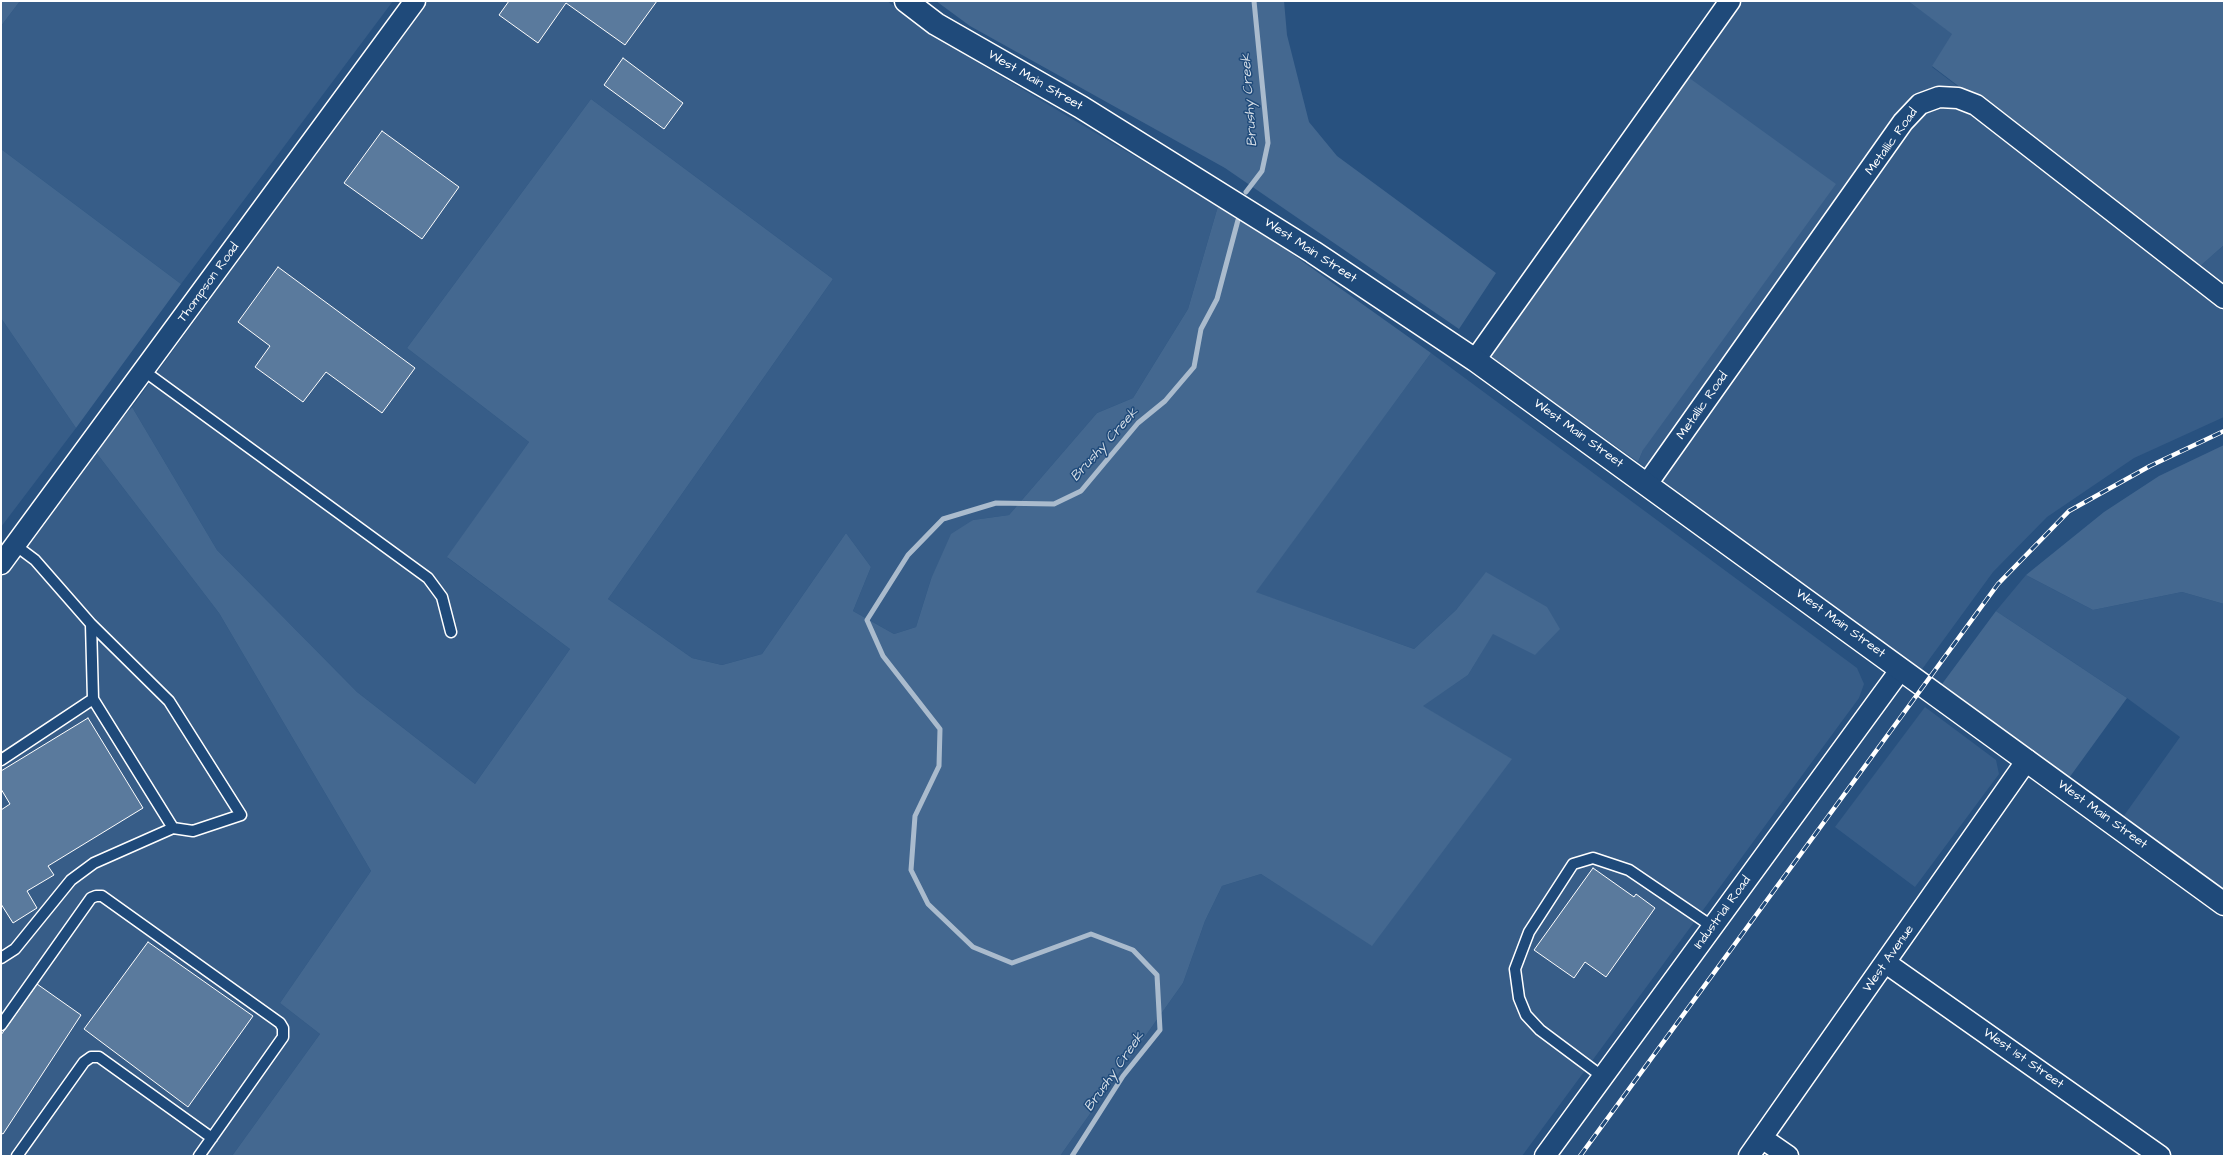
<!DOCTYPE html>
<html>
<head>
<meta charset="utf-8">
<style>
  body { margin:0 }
  #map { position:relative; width:2225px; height:1157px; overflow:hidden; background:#28517f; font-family:"Architects Daughter",sans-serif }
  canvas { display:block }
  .frame { position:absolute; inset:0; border:2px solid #fff; pointer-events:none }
</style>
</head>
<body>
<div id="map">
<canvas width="2225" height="1157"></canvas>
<div class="frame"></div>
</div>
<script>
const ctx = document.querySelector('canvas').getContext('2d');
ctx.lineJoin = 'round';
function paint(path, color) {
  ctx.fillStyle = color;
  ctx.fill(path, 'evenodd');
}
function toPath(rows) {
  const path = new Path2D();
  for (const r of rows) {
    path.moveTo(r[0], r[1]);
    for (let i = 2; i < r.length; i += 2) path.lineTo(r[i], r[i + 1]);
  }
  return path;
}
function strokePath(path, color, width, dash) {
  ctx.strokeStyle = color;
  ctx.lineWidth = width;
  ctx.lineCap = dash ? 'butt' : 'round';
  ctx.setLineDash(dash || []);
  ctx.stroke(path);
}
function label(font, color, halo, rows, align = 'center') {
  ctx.font = font + ' "Architects Daughter",sans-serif';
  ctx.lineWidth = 3;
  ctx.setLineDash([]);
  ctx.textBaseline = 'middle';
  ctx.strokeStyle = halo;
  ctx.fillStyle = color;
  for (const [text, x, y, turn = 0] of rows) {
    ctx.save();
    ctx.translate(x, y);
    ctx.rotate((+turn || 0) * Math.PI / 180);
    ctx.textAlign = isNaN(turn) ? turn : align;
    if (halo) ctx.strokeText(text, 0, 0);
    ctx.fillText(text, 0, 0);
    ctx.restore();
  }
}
paint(toPath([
  [20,1,393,1,181,284,1,149,1,26],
  [427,1,887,1,950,46,1218,206,1188,309,1133,398,1097,413,1009,515,973,520,931,579,916,627,894,634,853,611,871,567,846,533,762,654,722,665,692,658,608,599,833,279,591,99,407,348,529,442,448,558,570,649,475,784,357,692,217,550,132,407],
  [1732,1,1908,1,1953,34,1932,67,2198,268,2224,245,2224,417,2134,458,2047,517,1993,572,1920,672,1638,462,1643,450,1681,72],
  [1,318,76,428,1,527],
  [1431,353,1857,668,1864,684,1859,698,1522,1156,1060,1156,1183,983,1205,921,1222,886,1261,874,1372,945,1511,759,1422,706,1468,675,1493,633,1486,573,1456,610,1414,649,1255,592],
  [95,451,219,613,371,871,280,1003,320,1034,232,1156,1,1156,1,564],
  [2026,575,2093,610,2182,592,2224,604,2224,891,2123,817,2180,737,2127,698,1996,611],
  [1925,707,1996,760,1999,774,1915,887,1835,827]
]), '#375d88');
paint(toPath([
  [1,1,20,1,1,26],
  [936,1,1284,1,1287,35,1309,122,1337,156,1496,273,1459,329,1225,168,970,26],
  [1908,1,2224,1,2224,245,2198,268,1932,66,1952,34],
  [1681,72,1836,184,1643,450,1638,462,1493,359,1488,340],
  [591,99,833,279,608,599,692,658,722,665,762,654,846,533,871,567,853,611,894,634,916,627,931,579,951,534,973,520,1009,515,1097,413,1133,398,1188,309,1218,206,1271,239,1431,353,1256,592,1414,649,1456,610,1486,572,1547,607,1560,629,1535,655,1493,634,1468,675,1423,706,1512,759,1372,946,1261,874,1222,886,1205,921,1183,983,1060,1156,232,1156,320,1034,280,1003,371,871,219,613,95,451,132,407,217,550,357,692,475,784,570,649,447,557,529,442,407,348],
  [1,149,181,284,76,428,1,318],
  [2224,445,2224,604,2182,592,2093,610,2026,575,2104,512,2159,476],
  [1996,611,2127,698,2069,778,1942,684]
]), '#446890');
strokePath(toPath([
  [1246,192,1262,171,1268,143,1254,1],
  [1072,1156,1123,1076,1160,1030,1157,975,1133,950,1091,934,1012,963,973,947,928,904,911,870,915,816,939,766,940,729,883,656,867,620,908,555,943,519,996,503,1054,504,1081,491,1138,423,1165,401,1194,367,1201,329,1217,299,1238,220]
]), '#aabbcd', 5);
const building = toPath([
  [509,1,657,1,625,45,566,3,538,43,499,15,509,1],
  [623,58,683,103,664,129,604,85,623,58],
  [382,131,459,187,422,239,344,183,382,131],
  [278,267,415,368,382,413,326,372,303,402,255,367,270,346,238,322,278,267],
  [88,718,143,808,48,866,54,875,27,891,37,908,13,923,1,904,1,810,10,804,1,789,1,771,88,718],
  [1593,868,1634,897,1636,894,1655,908,1606,977,1585,962,1574,978,1534,950,1593,868],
  [148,942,253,1016,188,1107,84,1029,148,942],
  [37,984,81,1015,3,1134,1,1133,1,1035,37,984]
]);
paint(building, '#5a7a9d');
strokePath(building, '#fff', 1);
const lane = toPath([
  [144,371,428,578,442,597,451,632],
  [91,624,169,701,241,815,193,831,173,828],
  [1,760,93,699,91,624,35,560,15,545],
  [1,958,15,949,71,880,94,863,173,828,93,699],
  [1,1025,91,898,96,896,102,896,280,1023,283,1028,283,1037,199,1156],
  [1603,1077,1540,1030,1526,1015,1519,998,1515,969,1529,932,1573,864,1593,858,1629,870,1713,927],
  [17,1156,84,1062,91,1057,99,1057,212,1138]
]);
const street = toPath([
  [1475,360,1730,1],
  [1647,484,1903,122,1920,104,1939,97,1958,98,1976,105,2224,298],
  [1,564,415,1],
  [1886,963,2160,1156],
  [1762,1138,1788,1156],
  [1545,1156,1901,669],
  [1749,1156,2027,760]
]);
const secondary = toPath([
  [906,1,936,24,1081,107,1313,252,1475,360,2224,904]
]);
strokePath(lane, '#fff', 13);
strokePath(street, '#fff', 23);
strokePath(secondary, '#fff', 25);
strokePath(lane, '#1f4a7a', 10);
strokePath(street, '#1f4a7a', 20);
strokePath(secondary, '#1f4a7a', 22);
const rail = toPath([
  [1580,1156,1998,584,2069,511,2150,466,2224,431]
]);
strokePath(rail, '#fff', 4.5);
strokePath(rail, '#1f4a7a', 3, [9]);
label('13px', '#fff', '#1f4a7a', [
  ["West Main Street",1035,81,30],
  ["Metallic Road",1892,142,-54],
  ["West Main Street",1310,251,33],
  ["Thompson Road",209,283,-54],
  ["Metallic Road",1703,406,-55],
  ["West Main Street",1578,434,36],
  ["West Main Street",1840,624,36],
  ["West Main Street",2102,815,36],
  ["Industrial Road",1723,913,-54],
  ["West Avenue",1889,959,-55],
  ["West 1st Street",2023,1059,35]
]);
label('italic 14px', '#d4dde6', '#1f4a7a', [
  ["Brushy Creek",1250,100,-94],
  ["Brushy Creek",1105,445,-48],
  ["Brushy Creek",1115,1072,-55]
]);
</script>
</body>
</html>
